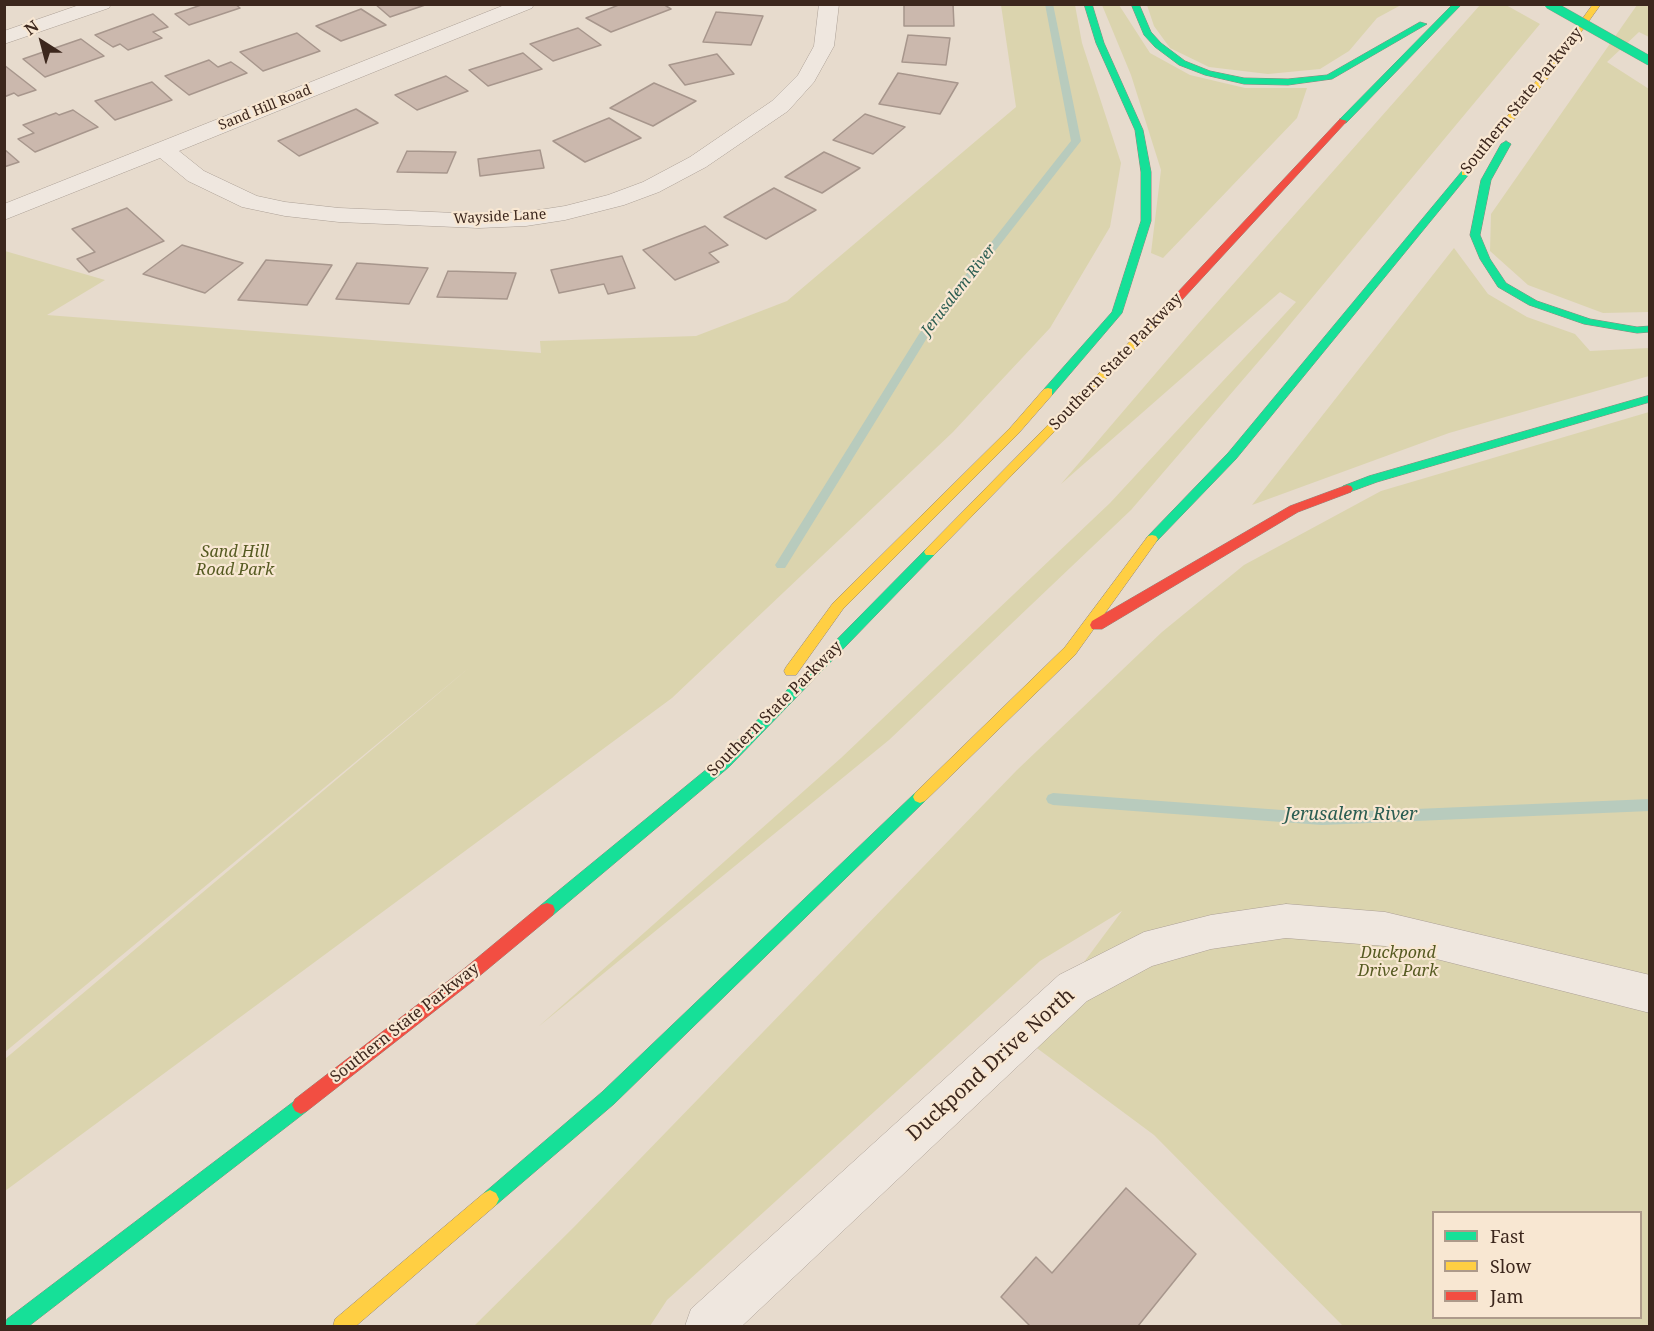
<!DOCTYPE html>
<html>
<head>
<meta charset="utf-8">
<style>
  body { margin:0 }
  #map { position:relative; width:1654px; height:1331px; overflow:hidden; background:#e7dbcd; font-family:"Noto Serif",serif }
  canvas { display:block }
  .frame { position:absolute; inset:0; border:6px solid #3c271d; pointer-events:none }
  .legend { position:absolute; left:1432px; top:1211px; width:210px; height:108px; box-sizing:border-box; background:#f8e7d2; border:2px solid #ad9a8a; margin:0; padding:8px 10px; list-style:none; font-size:18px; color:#3c271d }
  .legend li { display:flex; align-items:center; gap:12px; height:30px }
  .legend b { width:30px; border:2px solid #ad9a8a }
  .north { position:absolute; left:12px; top:12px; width:60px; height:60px; -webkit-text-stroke:4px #f8e7d2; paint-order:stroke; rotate:324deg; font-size:16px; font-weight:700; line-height:24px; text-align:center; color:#3c271d }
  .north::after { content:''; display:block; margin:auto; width:21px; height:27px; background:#3c271d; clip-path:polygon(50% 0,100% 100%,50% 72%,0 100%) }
</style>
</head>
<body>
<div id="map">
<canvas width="1654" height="1331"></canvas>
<div class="frame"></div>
<ul class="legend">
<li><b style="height:8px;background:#16e098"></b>Fast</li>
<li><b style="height:8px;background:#ffcf43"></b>Slow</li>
<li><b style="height:8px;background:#f24e42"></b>Jam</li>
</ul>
<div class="north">N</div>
</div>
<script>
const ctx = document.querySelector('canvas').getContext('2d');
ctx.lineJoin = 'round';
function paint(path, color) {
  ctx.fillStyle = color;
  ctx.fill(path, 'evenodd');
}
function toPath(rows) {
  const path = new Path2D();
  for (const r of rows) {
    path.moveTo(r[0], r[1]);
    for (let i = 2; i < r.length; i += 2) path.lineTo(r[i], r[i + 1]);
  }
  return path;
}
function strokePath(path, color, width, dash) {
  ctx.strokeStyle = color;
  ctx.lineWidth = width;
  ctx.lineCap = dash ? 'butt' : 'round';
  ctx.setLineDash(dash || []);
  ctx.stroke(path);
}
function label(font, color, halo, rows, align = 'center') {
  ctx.font = font + ' "Noto Serif",serif';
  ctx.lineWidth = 4.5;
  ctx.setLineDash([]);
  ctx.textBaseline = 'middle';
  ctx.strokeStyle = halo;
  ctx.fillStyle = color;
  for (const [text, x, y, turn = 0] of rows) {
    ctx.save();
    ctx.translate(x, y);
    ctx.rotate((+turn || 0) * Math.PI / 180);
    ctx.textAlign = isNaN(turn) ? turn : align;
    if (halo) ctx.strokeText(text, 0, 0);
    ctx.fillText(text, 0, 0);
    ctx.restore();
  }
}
paint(toPath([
  [1001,5,1075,5,1082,43,1121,163,1110,227,1050,328,953,432,672,698,5,1191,5,1059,470,667,5,1052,5,251,105,280,47,315,541,353,540,341,696,336,787,301,1016,107],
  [1102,5,1119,5,1150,53,1190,75,1245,88,1307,88,1297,118,1163,258,1151,253,1161,170,1131,75],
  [1147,5,1401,5,1377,18,1349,51,1320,69,1268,74,1209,67,1170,48,1154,26],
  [1480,5,1506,5,1540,24,1277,340,1131,510,889,740,538,1027,841,758,1110,503,1296,302,1280,292,1061,484,1197,325],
  [1637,5,1649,5,1649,37,1639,32,1607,62,1649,89,1649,312,1603,313,1528,285,1490,251,1491,214],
  [1454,248,1488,294,1527,317,1575,334,1590,351,1649,348,1649,376,1449,433,1252,505],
  [1649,412,1649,1326,1343,1326,1154,1135,1026,1040,1122,911,1040,961,667,1300,650,1326,474,1326,574,1227,1017,770,1162,632,1244,565,1381,491],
  [1434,1212,1640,1212,1640,1318,1434,1318]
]), '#dbd4ae');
paint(toPath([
  [1045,4,1053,4,1081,141,927,338,785,568,777,568,775,565,777,562,919,334,1071,141,1045,4],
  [1053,793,1322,813,1650,799,1650,811,1322,825,1053,805,1048,803,1046,799,1048,795,1053,793]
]), '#b8cbbd');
const building = toPath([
  [204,4,235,4,240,8,189,25,175,14,204,4],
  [375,4,428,4,390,17,375,4],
  [621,4,663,4,671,9,611,32,586,18,621,4],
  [904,4,953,4,954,26,904,26,904,4],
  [361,9,386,25,341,41,316,26,361,9],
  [716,12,763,16,751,45,703,42,716,12],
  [153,14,168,27,153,32,162,38,128,50,120,44,113,47,95,35,153,14],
  [578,28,601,45,553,61,530,44,578,28],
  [297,33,320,51,263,71,240,52,297,33],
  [908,35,950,38,946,65,902,62,908,35],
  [81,39,104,56,45,77,23,59,81,39],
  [523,53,542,69,488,86,469,70,523,53],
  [717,54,734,74,685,85,669,65,717,54],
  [209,60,218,67,231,62,247,73,189,95,165,76,209,60],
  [4,65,36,90,18,96,14,93,4,97,4,65],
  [898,73,958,83,940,114,879,104,898,73],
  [446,76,468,91,417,110,395,95,446,76],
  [152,82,172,100,115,120,95,101,152,82],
  [654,83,696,101,653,126,610,108,654,83],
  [356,109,378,123,299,156,278,141,356,109],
  [73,110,98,127,35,152,18,139,34,133,23,125,56,113,59,115,73,110],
  [865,114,905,127,873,154,833,140,865,114],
  [609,118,641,138,585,162,553,141,609,118],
  [4,149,19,162,4,167,4,149],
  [540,150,544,168,480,176,478,159,540,150],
  [407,151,456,152,447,173,397,172,407,151],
  [824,152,860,168,822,193,785,177,824,152],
  [774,188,816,210,766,239,724,217,774,188],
  [127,208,164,241,89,272,77,259,95,252,72,229,127,208],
  [705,226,728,245,709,253,719,262,675,280,643,250,705,226],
  [182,245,243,263,205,293,143,274,182,245],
  [622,256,635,288,608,294,604,284,559,293,551,270,622,256],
  [266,260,332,265,307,305,238,300,266,260],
  [357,263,428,268,409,304,336,299,357,263],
  [448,271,516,273,507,299,437,297,448,271],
  [1126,1188,1196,1254,1138,1326,1030,1326,1001,1297,1036,1257,1052,1273,1126,1188]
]);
paint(building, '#cbb8ad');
strokePath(building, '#a7968c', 1.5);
const street = toPath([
  [82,4,111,4,109,8,4,44,4,31,82,4],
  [507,4,534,4,532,8,179,151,204,171,257,196,285,202,339,208,479,214,526,212,565,206,608,195,643,182,690,157,772,101,798,75,814,46,819,4,839,4,834,46,814,82,788,111,706,167,659,192,624,205,565,220,526,226,479,228,339,222,285,216,242,207,188,181,160,158,4,220,4,204,507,4],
  [1286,904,1385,912,1650,975,1650,1013,1385,946,1286,938,1211,949,1152,966,1087,1001,742,1326,685,1326,691,1309,1059,975,1144,932,1211,915,1286,904]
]);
const fast = toPath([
  [1084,4,1092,4,1104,43,1143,130,1151,172,1151,221,1122,313,1052,395,1048,396,1044,395,1044,389,1112,312,1141,221,1141,172,1135,130,1096,43,1084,4],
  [1131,4,1139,4,1151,32,1161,43,1185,61,1210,71,1244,78,1288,79,1327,75,1420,22,1427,24,1332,79,1288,85,1244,84,1205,75,1179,65,1155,47,1144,35,1131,4],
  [1453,4,1462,4,1346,123,1340,123,1340,119,1453,4],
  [1506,141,1511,144,1491,180,1480,235,1490,259,1506,283,1537,301,1590,319,1637,327,1650,326,1650,332,1637,333,1584,324,1529,305,1498,287,1480,259,1470,235,1481,180,1501,144,1506,141],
  [1462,171,1470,173,1236,459,1156,542,1148,542,1146,539,1148,536,1228,453,1462,171],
  [1650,395,1650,402,1377,482,1347,493,1341,489,1343,486,1369,476,1650,395],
  [930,547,934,549,936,552,934,555,729,767,553,915,547,917,541,915,539,910,541,905,719,759,926,549,930,547],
  [920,791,925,793,927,797,925,801,614,1104,496,1205,490,1208,484,1205,481,1199,484,1193,602,1092,915,793,920,791],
  [301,1096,307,1099,310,1105,307,1111,29,1326,5,1326,7,1319,301,1096]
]);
const slow = toPath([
  [1593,4,1601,4,1549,77,1468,175,1462,175,1462,171,1543,73,1593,4],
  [1165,309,1170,312,1169,314,934,555,926,555,924,552,926,549,1161,310,1165,309],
  [1048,388,1052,389,1052,395,1018,434,843,609,796,675,786,675,784,671,786,667,833,603,1010,428,1044,389,1048,388],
  [1152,535,1156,536,1158,539,1156,542,1075,655,925,801,920,803,915,801,913,797,915,793,1065,647,1148,536,1152,535],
  [490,1190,496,1193,499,1199,496,1205,356,1326,333,1326,335,1319,484,1193,490,1190]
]);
const jam = toPath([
  [1340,119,1347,121,1169,314,1161,314,1161,310,1340,119],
  [1347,485,1351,486,1353,489,1351,492,1298,512,1102,629,1092,629,1090,625,1092,621,1290,506,1347,485],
  [547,903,553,905,555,910,553,915,477,978,307,1111,301,1114,295,1111,292,1105,295,1099,465,968,541,905,547,903]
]);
strokePath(street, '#aca096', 1);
strokePath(fast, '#92867d', 1);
strokePath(slow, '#92867d', 1);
strokePath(jam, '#92867d', 1);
paint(street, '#efe7df');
paint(fast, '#16e098');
paint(slow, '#ffcf43');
paint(jam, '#f24e42');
const fastBridge = toPath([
  [1549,4,1650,61]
]);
strokePath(fastBridge, '#9c9086', 10, []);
strokePath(fastBridge, '#16e098', 9);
label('14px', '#3c271d', '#f8e7d2', [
  ["Sand Hill Road",265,108,-22],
  ["Wayside Lane",500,217,-3]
]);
label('italic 15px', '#2b5d52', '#f8e7d2', [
  ["Jerusalem River",959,290,-52]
]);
label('16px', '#3c271d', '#f8e7d2', [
  ["Southern State Parkway",1522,101,-51],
  ["Southern State Parkway",1116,362,-46],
  ["Southern State Parkway",775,709,-45],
  ["Southern State Parkway",405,1023,-38]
]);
label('italic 16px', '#555a21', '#f8e7d2', [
  ["Sand Hill",235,552],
  ["Road Park",235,570],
  ["Duckpond",1398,953],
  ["Drive Park",1398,971]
]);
label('italic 18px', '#2b5d52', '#f8e7d2', [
  ["Jerusalem River",1351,815]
]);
label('20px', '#3c271d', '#f8e7d2', [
  ["Duckpond Drive North",991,1065,-42]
]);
</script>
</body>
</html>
